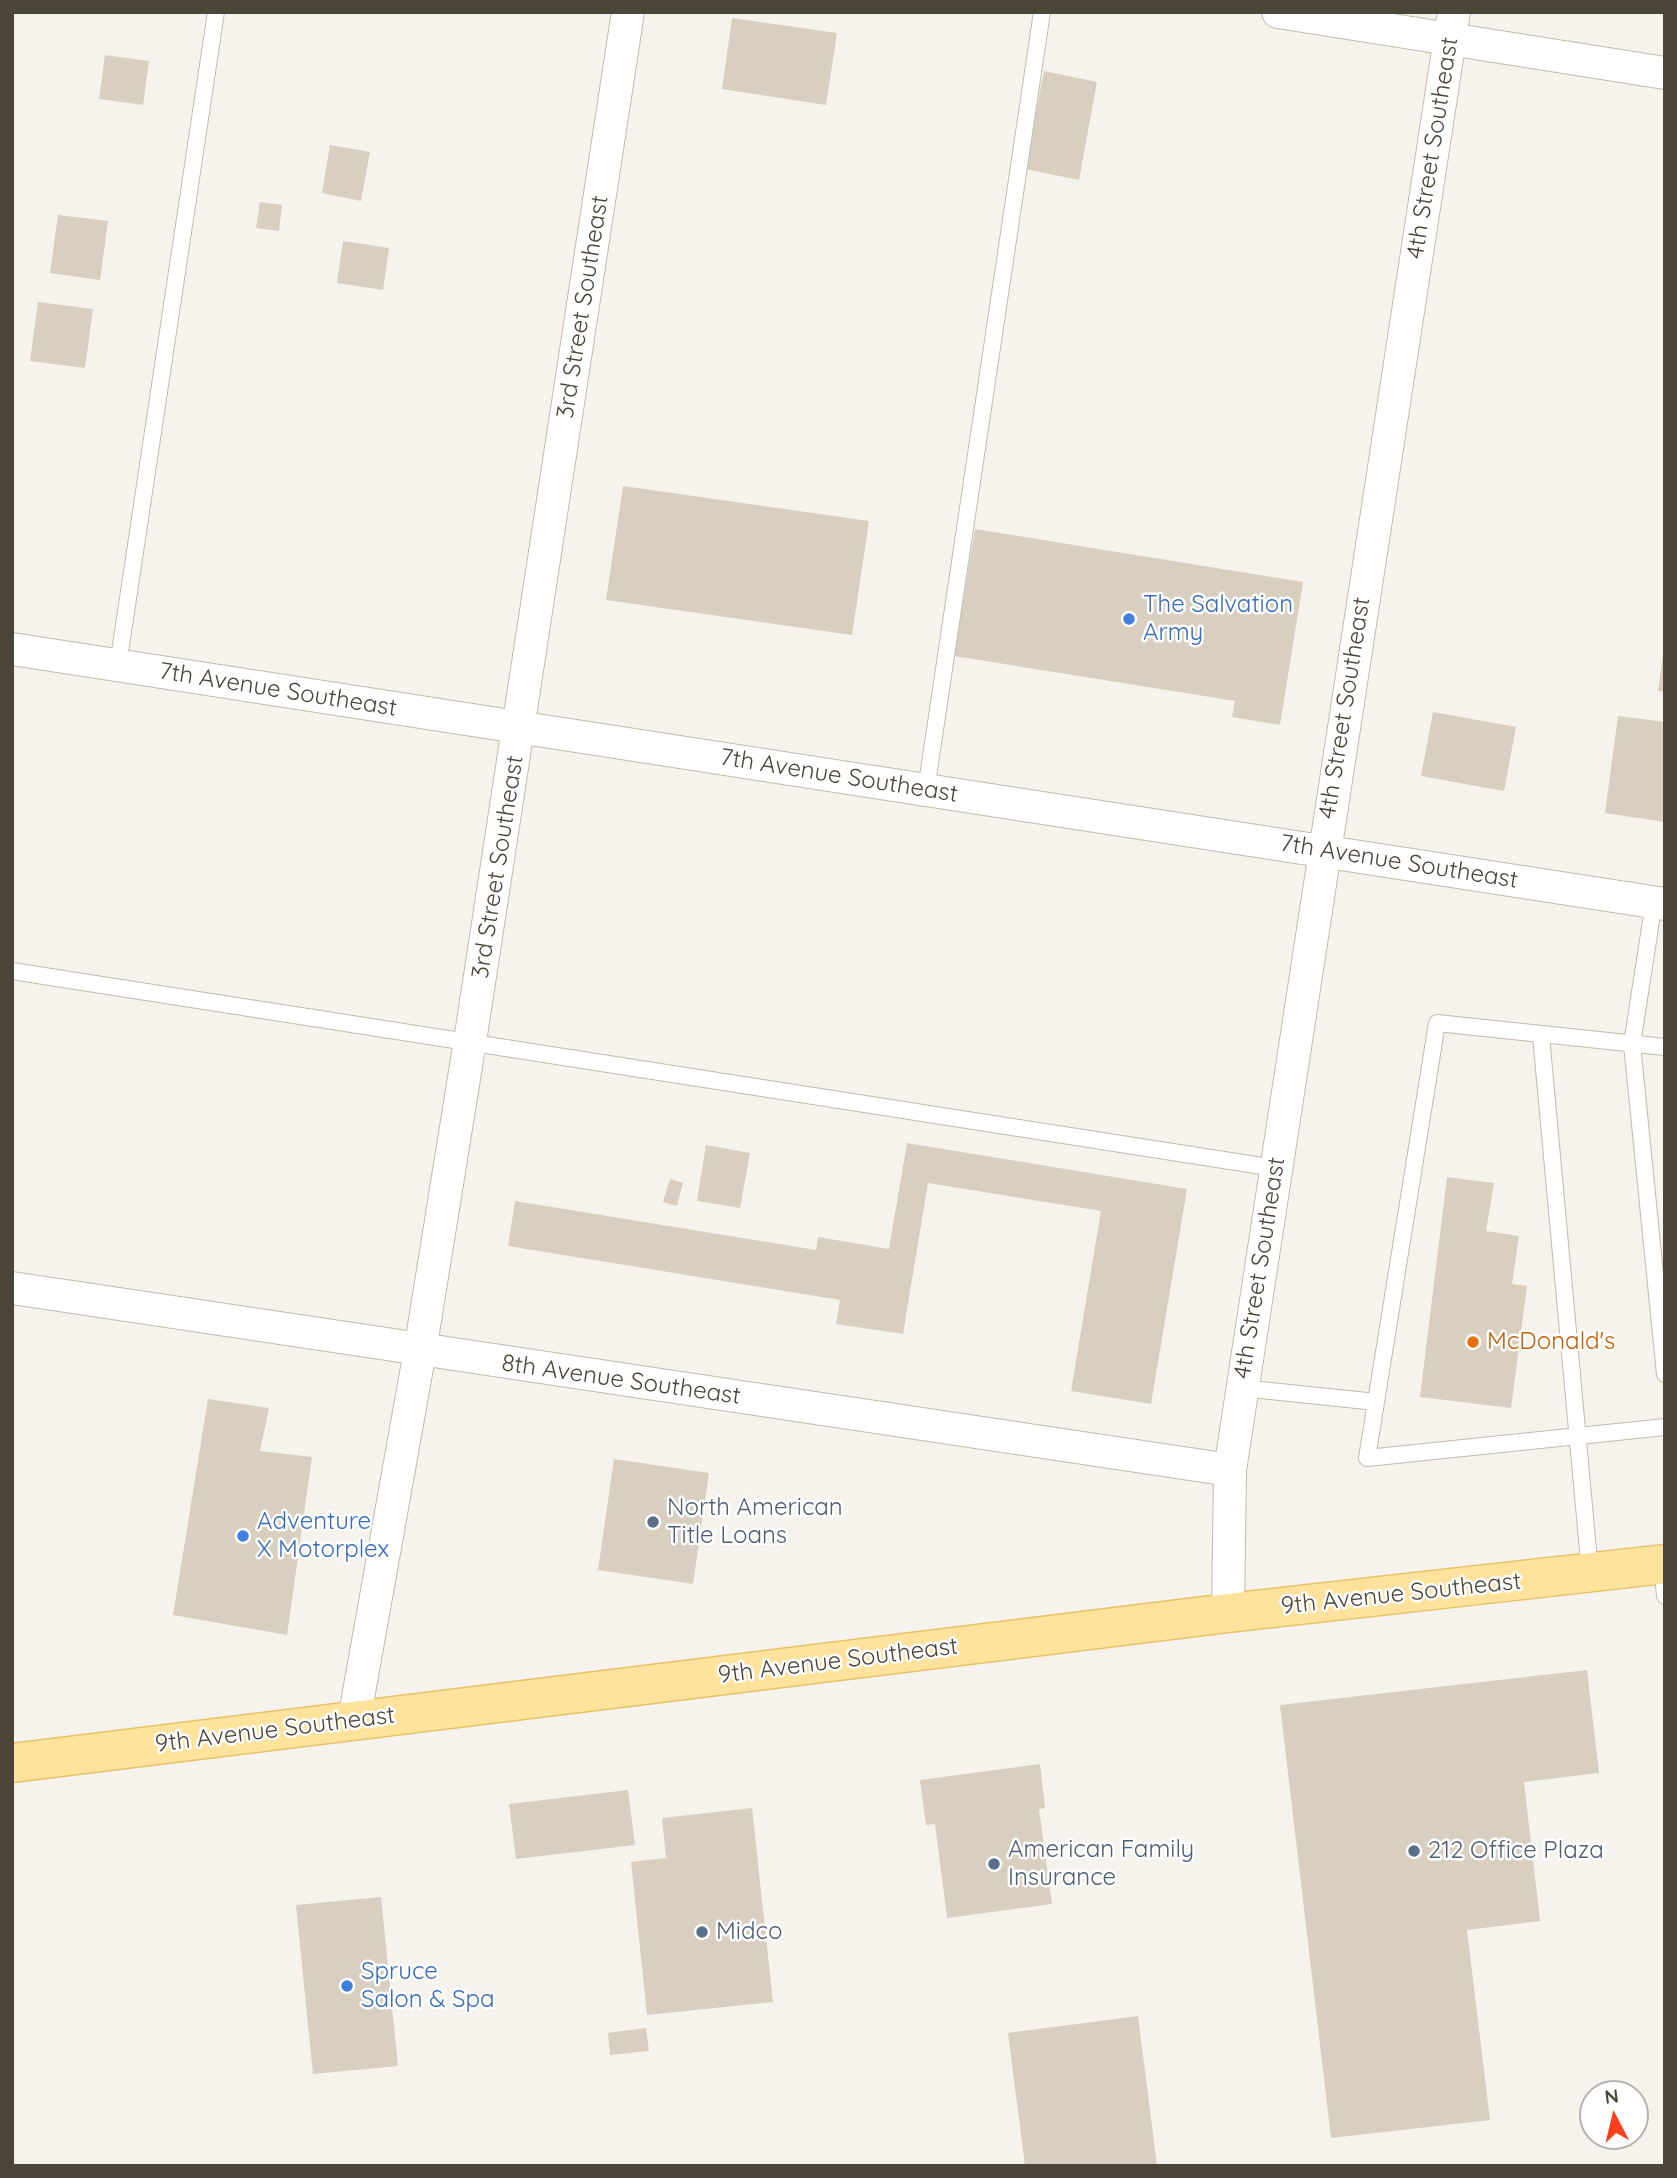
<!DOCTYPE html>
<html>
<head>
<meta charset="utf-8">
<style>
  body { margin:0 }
  #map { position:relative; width:1677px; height:2178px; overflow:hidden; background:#f6f3ec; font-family:Quicksand,sans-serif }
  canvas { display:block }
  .frame { position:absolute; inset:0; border:14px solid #4b4439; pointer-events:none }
  .north { position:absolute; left:1579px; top:2080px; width:70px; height:70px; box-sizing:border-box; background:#fff; border:2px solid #b7b4b0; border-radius:50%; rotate:353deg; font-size:19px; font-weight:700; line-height:28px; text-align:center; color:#4b4439 }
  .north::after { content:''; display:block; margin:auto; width:24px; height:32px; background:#fc3f1d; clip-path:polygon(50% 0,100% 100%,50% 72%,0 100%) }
</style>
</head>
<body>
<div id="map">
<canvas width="1677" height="2178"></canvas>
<div class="frame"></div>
<div class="north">N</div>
</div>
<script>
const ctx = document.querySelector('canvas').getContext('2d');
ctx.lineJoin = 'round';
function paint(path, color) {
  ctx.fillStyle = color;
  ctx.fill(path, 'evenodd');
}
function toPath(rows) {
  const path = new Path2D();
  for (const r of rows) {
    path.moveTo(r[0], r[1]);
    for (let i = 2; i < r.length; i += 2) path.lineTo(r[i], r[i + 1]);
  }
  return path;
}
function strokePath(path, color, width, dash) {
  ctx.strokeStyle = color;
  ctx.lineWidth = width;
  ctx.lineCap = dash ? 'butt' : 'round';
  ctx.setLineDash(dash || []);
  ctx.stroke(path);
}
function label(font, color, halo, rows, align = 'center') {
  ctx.font = font + ' Quicksand,sans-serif';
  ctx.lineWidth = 5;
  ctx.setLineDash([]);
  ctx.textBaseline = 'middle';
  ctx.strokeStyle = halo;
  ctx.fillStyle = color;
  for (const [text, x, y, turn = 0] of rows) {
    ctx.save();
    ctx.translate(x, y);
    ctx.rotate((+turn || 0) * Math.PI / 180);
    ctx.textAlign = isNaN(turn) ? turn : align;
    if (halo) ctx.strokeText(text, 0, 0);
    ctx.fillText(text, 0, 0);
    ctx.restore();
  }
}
paint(toPath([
  [732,18,837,33,826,105,722,89],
  [105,55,149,61,143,105,99,99],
  [1044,71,1097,82,1079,180,1025,169],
  [330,145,370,152,361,201,322,193],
  [260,202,282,205,279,231,256,228],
  [58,215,108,221,100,280,50,273],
  [343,241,389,248,383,290,337,283],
  [38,302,93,309,85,368,30,361],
  [623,486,869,521,852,635,606,600],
  [975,529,1303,582,1280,725,1232,717,1235,701,954,656],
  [1663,655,1665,655,1665,692,1658,691],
  [1433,712,1516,727,1504,791,1421,776],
  [1618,716,1665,722,1665,822,1605,813],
  [907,1143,1187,1189,1151,1404,1071,1391,1101,1211,928,1183,903,1334,836,1324,840,1300,508,1246,515,1201,816,1250,818,1237,889,1249],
  [706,1145,750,1153,740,1208,697,1201],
  [1447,1177,1494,1183,1486,1231,1519,1236,1512,1284,1527,1286,1511,1408,1420,1397],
  [670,1179,683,1183,677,1206,663,1202],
  [208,1399,269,1408,260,1451,312,1457,287,1635,173,1615],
  [614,1459,709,1473,693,1584,598,1570],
  [1587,1670,1599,1773,1524,1782,1540,1921,1467,1930,1490,2120,1331,2138,1280,1705],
  [1040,1764,1045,1808,1039,1809,1052,1904,947,1918,935,1824,926,1825,920,1780],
  [628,1790,635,1845,516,1859,509,1804],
  [752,1808,773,2002,647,2015,631,1862,666,1858,662,1818],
  [381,1897,398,2066,313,2074,296,1905],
  [1138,2016,1157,2166,1025,2166,1008,2033],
  [646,2028,649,2051,610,2055,608,2033]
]), '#d8cfc1');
const lane = toPath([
  [118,665,216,12],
  [926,790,1042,12],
  [1654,902,1632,1044,1665,1374],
  [12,971,1275,1168],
  [1541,1036,1590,1572],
  [1665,1047,1437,1023,1367,1458,1665,1427],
  [1242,1388,1376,1402],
  [1662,1564,1665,1596]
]);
const street = toPath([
  [1278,12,1665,73],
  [12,649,1665,904],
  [12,1288,1230,1470],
  [1228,1613,1230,1470,1454,12],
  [354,1720,420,1351,470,1041,628,12]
]);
const primary = toPath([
  [12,1763,1228,1613,1665,1564]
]);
strokePath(lane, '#c2bbae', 18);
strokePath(street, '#c2bbae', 34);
strokePath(primary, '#e6c16a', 41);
strokePath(lane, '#fff', 16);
strokePath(street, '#fff', 32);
strokePath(primary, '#ffe39c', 38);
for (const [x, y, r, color] of [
  [1129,619,7,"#3f7fe0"],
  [1473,1342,7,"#e8710a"],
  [653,1522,7,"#5c6f8a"],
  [243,1536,7,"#3f7fe0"],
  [1414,1851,7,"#5c6f8a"],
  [994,1864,7,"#5c6f8a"],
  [702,1932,7,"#5c6f8a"],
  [347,1986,7,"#3f7fe0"]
]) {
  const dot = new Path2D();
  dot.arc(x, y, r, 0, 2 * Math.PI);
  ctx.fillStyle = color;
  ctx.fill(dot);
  strokePath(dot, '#fff', 2.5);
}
label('24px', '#4b4439', '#fff', [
  ["4th Street Southeast",1433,148,-81],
  ["3rd Street Southeast",583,307,-81],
  ["7th Avenue Southeast",278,690,9],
  ["4th Street Southeast",1345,708,-81],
  ["7th Avenue Southeast",839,776,9],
  ["7th Avenue Southeast",1399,862,9],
  ["3rd Street Southeast",498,867,-81],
  ["4th Street Southeast",1260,1268,-81],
  ["8th Avenue Southeast",621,1380,8],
  ["9th Avenue Southeast",1401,1594,-6],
  ["9th Avenue Southeast",838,1661,-7],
  ["9th Avenue Southeast",275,1730,-7]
]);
label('24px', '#366cbe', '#fff', [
  ["The Salvation",1143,605],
  ["Army",1143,633],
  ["Adventure",257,1522],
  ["X Motorplex",257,1550],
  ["Spruce",361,1972],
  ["Salon & Spa",361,2000]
], 'left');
label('24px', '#c56008', '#fff', [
  ["McDonald's",1487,1342]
], 'left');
label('24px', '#4e5e75', '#fff', [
  ["North American",667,1508],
  ["Title Loans",667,1536],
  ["American Family",1008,1850],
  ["Insurance",1008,1878],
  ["212 Office Plaza",1428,1851],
  ["Midco",716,1932]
], 'left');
</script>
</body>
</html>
